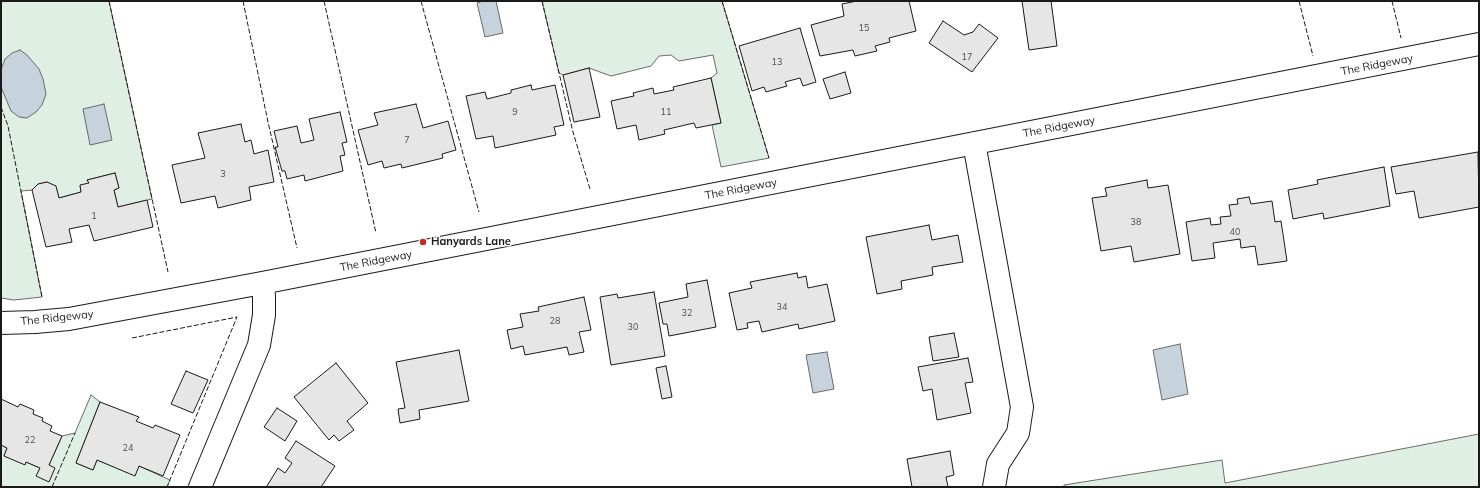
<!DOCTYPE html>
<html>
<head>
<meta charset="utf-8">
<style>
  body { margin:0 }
  #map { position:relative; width:1480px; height:488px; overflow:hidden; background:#fff; font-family:Mulish,sans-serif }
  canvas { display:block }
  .frame { position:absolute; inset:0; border:2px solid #1a1a1a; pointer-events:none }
</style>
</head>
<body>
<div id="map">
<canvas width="1480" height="488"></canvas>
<div class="frame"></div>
</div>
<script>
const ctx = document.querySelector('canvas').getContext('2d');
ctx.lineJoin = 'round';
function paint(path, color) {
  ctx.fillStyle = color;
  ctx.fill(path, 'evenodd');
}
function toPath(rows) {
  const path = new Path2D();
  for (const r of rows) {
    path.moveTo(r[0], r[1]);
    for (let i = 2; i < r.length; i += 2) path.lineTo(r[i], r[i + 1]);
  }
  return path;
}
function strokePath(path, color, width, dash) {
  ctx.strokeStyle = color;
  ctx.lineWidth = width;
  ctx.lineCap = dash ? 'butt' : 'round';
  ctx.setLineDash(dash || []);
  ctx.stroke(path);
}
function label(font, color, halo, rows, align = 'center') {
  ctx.font = font + ' Mulish,sans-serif';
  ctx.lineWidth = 3;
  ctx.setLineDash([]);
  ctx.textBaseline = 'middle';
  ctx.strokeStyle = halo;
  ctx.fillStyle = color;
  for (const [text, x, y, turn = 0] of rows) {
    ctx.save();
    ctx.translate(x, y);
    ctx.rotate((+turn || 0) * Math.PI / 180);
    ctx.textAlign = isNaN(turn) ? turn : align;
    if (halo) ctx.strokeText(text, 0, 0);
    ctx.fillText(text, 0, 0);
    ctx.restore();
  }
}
const green = toPath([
  [1,1,109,1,152,199,118,207,114,190,119,188,115,173,87,180,89,183,80,186,81,192,59,198,56,187,47,182,38,184,32,190,21,191,42,297,14,300,1,298,1,1],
  [542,1,722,1,769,158,721,167,712,125,721,123,711,78,717,73,713,55,679,61,671,55,659,56,651,66,611,76,589,68,563,75,559,73,542,1],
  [91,395,100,402,76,463,93,470,97,460,135,475,139,466,170,480,167,487,1,487,1,445,7,448,4,456,26,462,40,468,37,476,49,465,62,436,75,433,91,395],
  [1479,434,1479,487,1064,487,1064,485,1222,460,1225,483,1479,434]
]);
paint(green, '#e0efe3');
strokePath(green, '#6a6a6a', 1);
const water = toPath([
  [483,1,496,1,503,33,485,37,477,3,483,1],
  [20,50,27,55,39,69,43,79,46,94,42,105,36,112,27,118,19,117,11,111,1,87,1,70,5,59,12,53,20,50],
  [104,104,112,140,90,145,83,109,104,104],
  [1180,344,1188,394,1162,400,1153,350,1180,344],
  [827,352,834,389,813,393,806,355,827,352]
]);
paint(water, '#c6d2dc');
strokePath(water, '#6a6a6a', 1);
const building = toPath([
  [857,1,909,1,916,31,889,38,890,42,875,46,877,51,855,56,853,50,820,56,811,25,844,16,842,4,857,1],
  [1022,1,1051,1,1057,46,1029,50,1022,1],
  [943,21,964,35,973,32,979,24,998,38,972,72,929,43,943,21],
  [800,28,816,82,803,86,800,78,785,82,787,86,766,92,764,87,752,91,739,46,800,28],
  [589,68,600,117,574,122,563,75,589,68],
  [845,72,851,93,830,99,823,79,845,72],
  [711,78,721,123,696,128,694,123,664,130,665,134,639,140,636,125,617,129,611,101,634,96,633,93,653,88,654,94,674,90,673,87,711,78],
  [531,85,532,90,555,85,564,125,554,127,556,135,495,148,493,136,476,139,466,96,485,92,487,99,511,93,511,90,531,85],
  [416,104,423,128,448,121,456,150,442,154,443,158,402,168,401,164,384,168,382,161,368,165,358,130,378,125,374,113,416,104],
  [340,112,347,142,342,143,345,155,340,156,343,171,305,181,304,175,287,179,285,171,282,171,275,147,278,147,274,131,297,126,301,143,314,140,309,119,340,112],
  [241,124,245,142,251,140,254,154,268,150,274,182,249,187,251,200,218,208,215,196,181,203,172,165,205,158,198,133,241,124],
  [1478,152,1479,207,1419,218,1414,191,1396,194,1391,167,1478,152],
  [1384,167,1390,206,1324,219,1323,213,1293,219,1288,190,1318,184,1317,180,1384,167],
  [115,173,119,188,114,190,118,207,147,200,153,227,94,241,89,225,69,229,72,242,46,247,32,190,38,184,47,182,56,186,59,198,81,192,80,185,89,183,87,180,115,173],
  [1147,180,1148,188,1168,185,1180,254,1134,262,1131,246,1101,251,1092,198,1107,196,1105,188,1147,180],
  [1249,197,1251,204,1272,201,1275,222,1281,221,1287,261,1258,265,1255,246,1241,248,1240,239,1213,243,1215,258,1192,261,1186,222,1210,218,1211,225,1221,224,1220,217,1231,216,1229,205,1238,204,1237,199,1249,197],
  [929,225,932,240,958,235,963,262,932,267,933,275,901,281,902,289,877,294,866,237,929,225],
  [797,273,798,278,806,276,808,288,827,284,835,321,799,329,798,324,762,332,759,321,747,323,748,328,737,330,729,293,752,288,750,282,797,273],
  [707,280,716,327,669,336,667,324,663,324,659,303,688,297,686,284,707,280],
  [654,292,665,356,611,365,600,297,617,294,618,298,654,292],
  [584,297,591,330,579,332,584,352,569,355,567,347,525,355,523,346,511,349,507,330,523,327,520,314,539,311,538,307,584,297],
  [954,333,959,357,933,361,929,337,954,333],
  [459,350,469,401,419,410,420,419,400,423,398,409,405,408,396,362,459,350],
  [968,358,973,382,965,383,971,413,937,420,932,389,923,391,918,367,968,358],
  [336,363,368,403,347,421,354,430,339,441,334,435,329,440,294,397,336,363],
  [666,366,672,397,662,399,656,368,666,366],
  [186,371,208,380,193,413,171,404,186,371],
  [1,399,18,407,20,404,34,410,33,414,43,418,42,421,52,426,50,431,62,436,49,465,55,468,49,482,36,476,40,468,26,462,25,465,4,456,7,448,1,445,1,399],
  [100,402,139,417,136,421,153,428,155,425,180,435,163,476,139,466,135,476,97,460,93,470,76,463,100,402],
  [277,408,297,421,285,441,264,427,277,408],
  [296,441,335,466,321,487,269,487,267,486,278,468,285,473,292,463,285,458,296,441],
  [950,451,954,475,946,477,948,487,912,487,907,459,950,451]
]);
paint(building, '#e6e6e6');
strokePath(building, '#1a1a1a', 1);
const minor = toPath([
  [974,143,1022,407,1018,433,998,464,994,487],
  [1,323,35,322,69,319,262,283,1479,44],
  [200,487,259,345,264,315,264,296,262,283]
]);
strokePath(minor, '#1a1a1a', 24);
strokePath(minor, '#fff', 22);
strokePath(toPath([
  [109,1,168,272],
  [243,1,268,122,297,248],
  [324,1,376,233],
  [421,1,479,212],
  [542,1,573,132,590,189],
  [722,1,769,158],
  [1299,1,1313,56],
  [1392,1,1401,38],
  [1,107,8,126,42,297],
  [132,338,237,317,167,487],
  [52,487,75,433]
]), '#1a1a1a', 1, [5, 2]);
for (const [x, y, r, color] of [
  [423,242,4,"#c62828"]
]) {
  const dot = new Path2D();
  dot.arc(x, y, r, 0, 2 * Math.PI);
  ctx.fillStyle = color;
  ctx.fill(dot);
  strokePath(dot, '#fff', 1.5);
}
label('9px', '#4d4d4d', null, [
  ["15",864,28],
  ["17",967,57],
  ["13",777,62],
  ["9",515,112],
  ["11",666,112],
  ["7",407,140],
  ["3",223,174],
  ["1",94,216],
  ["38",1136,222],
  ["40",1235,232],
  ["34",782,307],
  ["32",687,313],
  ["28",555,321],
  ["30",633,327],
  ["22",30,440],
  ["24",128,448]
]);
label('11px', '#1a1a1a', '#fff', [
  ["The Ridgeway",1377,65,-11],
  ["The Ridgeway",1059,127,-11],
  ["The Ridgeway",741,189,-11],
  ["The Ridgeway",376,261,-11],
  ["The Ridgeway",57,318,-6]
]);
label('bold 11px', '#1a1a1a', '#fff', [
  ["Hanyards Lane",431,242]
], 'left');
</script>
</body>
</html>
